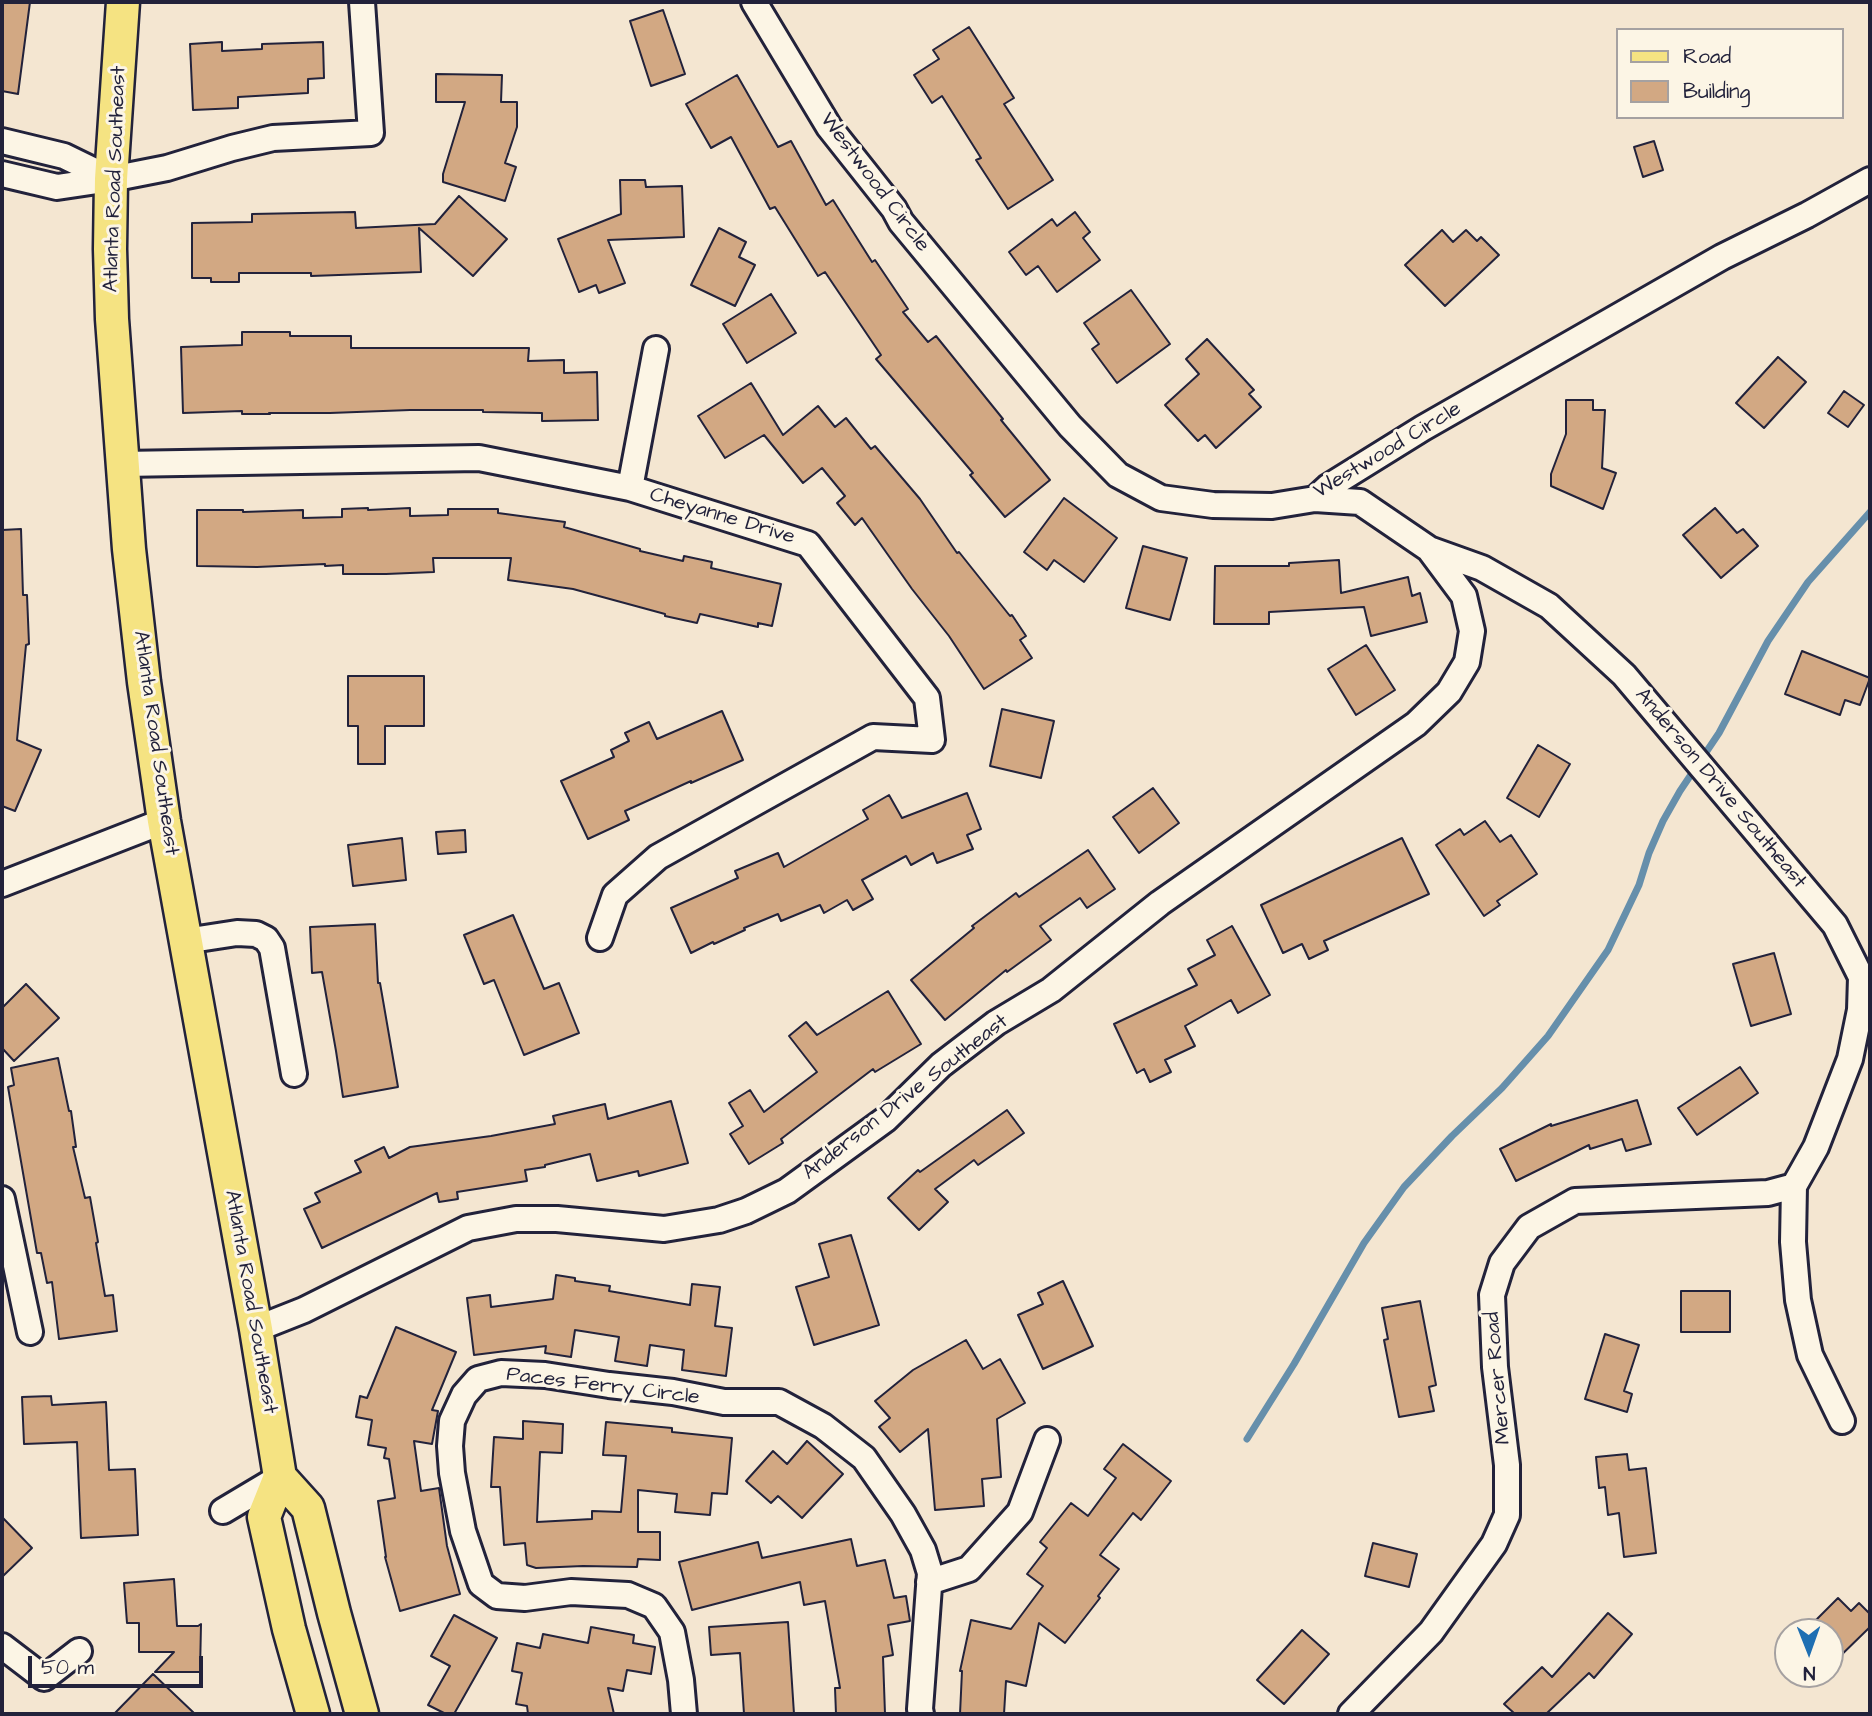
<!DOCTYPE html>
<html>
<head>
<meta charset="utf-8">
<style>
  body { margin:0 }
  #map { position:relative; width:1872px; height:1716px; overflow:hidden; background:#f4e6d1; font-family:"Architects Daughter",sans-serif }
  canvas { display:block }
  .frame { position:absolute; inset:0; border:4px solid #22223b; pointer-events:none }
  .legend { position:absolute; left:1616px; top:28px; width:228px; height:91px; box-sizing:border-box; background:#fcf5e5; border:2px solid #a5a1a1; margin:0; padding:9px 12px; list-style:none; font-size:21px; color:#22223b }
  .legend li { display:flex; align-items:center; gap:14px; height:35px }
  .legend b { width:35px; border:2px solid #a5a1a1 }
  .north { position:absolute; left:1774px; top:1618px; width:70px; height:70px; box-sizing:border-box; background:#fcf5e5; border:2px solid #a5a1a1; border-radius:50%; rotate:179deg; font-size:19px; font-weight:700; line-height:28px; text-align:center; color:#22223b }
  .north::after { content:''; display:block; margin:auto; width:24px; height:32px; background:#1f6fb2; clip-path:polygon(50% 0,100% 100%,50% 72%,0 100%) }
  .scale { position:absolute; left:28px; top:1656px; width:175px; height:32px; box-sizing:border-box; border:4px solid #22223b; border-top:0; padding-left:9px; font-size:21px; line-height:24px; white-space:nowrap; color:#22223b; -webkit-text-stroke:5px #fcf5e5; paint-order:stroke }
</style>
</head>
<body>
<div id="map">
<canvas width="1872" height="1716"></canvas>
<div class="frame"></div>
<ul class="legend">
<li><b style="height:9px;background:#f5e382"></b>Road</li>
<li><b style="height:19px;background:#d2a883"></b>Building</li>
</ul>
<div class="north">N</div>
<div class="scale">50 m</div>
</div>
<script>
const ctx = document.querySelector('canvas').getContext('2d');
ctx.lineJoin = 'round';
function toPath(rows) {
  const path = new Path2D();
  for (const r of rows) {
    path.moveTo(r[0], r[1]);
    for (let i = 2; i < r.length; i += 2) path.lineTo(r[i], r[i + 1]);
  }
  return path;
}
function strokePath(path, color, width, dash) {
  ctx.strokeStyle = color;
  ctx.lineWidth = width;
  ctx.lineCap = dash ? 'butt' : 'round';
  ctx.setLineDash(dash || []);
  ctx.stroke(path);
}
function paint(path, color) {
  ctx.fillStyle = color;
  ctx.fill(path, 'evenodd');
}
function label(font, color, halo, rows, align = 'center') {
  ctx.font = font + ' "Architects Daughter",sans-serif';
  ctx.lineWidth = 6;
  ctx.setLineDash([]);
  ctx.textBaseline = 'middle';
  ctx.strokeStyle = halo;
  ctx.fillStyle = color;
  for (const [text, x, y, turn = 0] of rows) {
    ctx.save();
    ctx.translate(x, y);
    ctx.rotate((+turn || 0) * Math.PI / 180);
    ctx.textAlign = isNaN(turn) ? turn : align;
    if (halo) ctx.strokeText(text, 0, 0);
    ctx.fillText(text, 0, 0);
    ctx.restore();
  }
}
strokePath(toPath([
  [1247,1439,1294,1364,1364,1243,1404,1187,1452,1136,1502,1088,1548,1036,1608,950,1639,885,1649,853,1663,821,1680,791,1719,733,1768,641,1808,582,1870,512]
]), '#668fab', 7);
const building = toPath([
  [2,2,30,2,18,94,2,91,2,2],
  [663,10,685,74,651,86,630,21,663,10],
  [969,27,1014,98,1004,104,1053,180,1008,209,976,160,981,158,942,96,932,103,914,75,939,59,933,50,969,27],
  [222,42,222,51,262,49,262,44,323,42,324,78,308,79,308,93,238,97,238,108,193,110,190,44,222,42],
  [436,74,502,75,501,102,517,102,517,127,505,163,516,167,505,201,443,182,443,174,465,102,436,102,436,74],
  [737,75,778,147,791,141,826,205,833,200,872,262,875,260,908,309,903,312,928,342,936,336,1003,419,1001,420,1050,480,1005,517,970,475,973,473,876,359,881,355,825,272,818,276,775,207,770,209,731,137,711,148,686,104,737,75],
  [1654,141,1663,170,1643,177,1634,147,1654,141],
  [620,180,645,180,646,187,682,186,684,237,608,240,625,283,599,293,596,285,579,292,558,239,621,214,620,180],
  [459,196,507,239,473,276,419,228,421,272,311,276,311,273,239,273,239,282,211,282,211,278,192,278,192,223,252,222,252,214,355,212,356,228,435,224,459,196],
  [1075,212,1090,232,1083,238,1100,260,1057,292,1038,266,1026,275,1009,252,1052,219,1057,226,1075,212],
  [719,228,746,242,739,257,755,265,735,306,691,285,719,228],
  [1442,230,1453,242,1466,230,1477,241,1481,237,1499,255,1445,306,1405,265,1442,230],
  [1131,290,1170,344,1117,383,1092,349,1099,344,1084,323,1131,290],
  [771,294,796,333,747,363,723,324,771,294],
  [242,332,290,332,290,336,351,336,351,348,529,348,528,361,564,360,564,373,597,372,598,420,542,421,542,413,483,412,483,410,410,410,330,413,269,413,270,414,242,414,242,411,183,413,181,347,242,345,242,332],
  [1207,339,1254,390,1249,394,1261,407,1216,448,1205,435,1198,441,1165,405,1199,374,1186,359,1207,339],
  [1778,357,1806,382,1764,428,1736,403,1778,357],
  [751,383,783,435,818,406,835,427,846,418,871,449,875,446,920,499,957,553,959,552,1010,616,1012,615,1026,636,1020,640,1032,658,984,689,949,636,912,589,862,518,855,525,837,503,845,496,822,468,803,483,764,435,725,458,698,416,751,383],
  [1844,391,1864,405,1848,427,1828,413,1844,391],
  [1566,400,1593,400,1593,410,1605,410,1602,468,1616,473,1603,509,1551,486,1551,474,1566,434,1566,400],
  [1064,498,1117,538,1084,582,1054,560,1047,570,1024,552,1064,498],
  [368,508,368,510,410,508,410,516,448,515,448,509,498,509,498,513,565,522,564,527,640,549,640,551,683,561,684,556,712,562,711,568,781,584,772,626,758,623,758,627,700,614,697,623,665,616,665,614,573,589,508,580,511,558,433,558,434,572,386,574,343,574,343,565,325,566,325,564,257,567,197,566,197,510,243,510,243,512,303,510,303,518,342,517,342,509,368,508],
  [1715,508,1737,533,1743,529,1758,546,1721,578,1683,535,1715,508],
  [21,529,23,595,27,595,29,644,26,645,17,740,41,750,15,811,2,806,2,530,21,529],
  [1143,546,1187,558,1170,620,1126,608,1143,546],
  [1339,560,1341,593,1408,577,1412,596,1420,593,1427,622,1371,636,1364,607,1269,612,1269,624,1214,624,1215,566,1289,566,1289,563,1339,560],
  [1366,645,1395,690,1356,715,1328,669,1366,645],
  [1802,651,1870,678,1860,705,1845,700,1840,715,1785,694,1802,651],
  [348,676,424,676,424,726,385,726,385,764,358,764,358,726,348,726,348,676],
  [1002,709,1054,721,1041,778,990,766,1002,709],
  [722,711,743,760,691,783,691,781,625,811,629,820,588,839,561,781,614,757,611,750,629,741,625,733,649,722,657,739,722,711],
  [1538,745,1570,764,1539,817,1507,798,1538,745],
  [1153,788,1179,823,1139,853,1113,817,1153,788],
  [967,793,981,829,967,835,973,849,937,863,933,853,911,865,906,856,862,880,873,899,853,910,847,900,824,913,820,905,781,921,778,914,744,928,745,930,714,944,713,942,691,953,671,908,738,878,735,871,778,853,784,867,868,819,863,810,889,795,902,818,967,793],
  [1485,821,1500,842,1511,835,1537,874,1497,901,1500,905,1484,916,1436,845,1460,829,1464,835,1485,821],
  [465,830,466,852,438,854,436,832,465,830],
  [402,838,406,880,353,886,348,845,402,838],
  [1402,838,1429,894,1324,941,1328,950,1309,959,1302,944,1283,953,1261,905,1402,838],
  [1088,850,1115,889,1087,908,1080,898,1040,926,1051,940,1007,972,1006,970,945,1020,911,980,974,928,972,926,1016,893,1019,897,1088,850],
  [513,915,544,989,559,983,579,1033,524,1055,494,980,484,984,464,935,513,915],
  [375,924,378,983,380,983,398,1087,343,1097,336,1051,322,972,312,973,310,927,375,924],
  [1232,926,1270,995,1238,1013,1231,1000,1185,1026,1195,1046,1165,1060,1171,1072,1150,1082,1144,1069,1137,1073,1114,1024,1197,985,1188,969,1215,955,1207,940,1232,926],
  [1774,953,1791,1014,1751,1026,1733,964,1774,953],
  [26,984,59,1018,14,1061,2,1048,2,1008,26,984],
  [888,991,921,1044,875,1072,873,1069,781,1139,783,1143,749,1164,730,1134,743,1126,729,1103,750,1090,764,1112,817,1072,789,1036,806,1022,817,1035,888,991],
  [58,1058,69,1111,71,1111,76,1147,73,1147,85,1198,90,1197,98,1242,96,1243,105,1296,113,1295,117,1331,59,1339,52,1282,47,1283,41,1253,37,1253,8,1087,14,1085,11,1068,58,1058],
  [1740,1067,1758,1093,1697,1135,1678,1108,1740,1067],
  [1637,1100,1651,1144,1626,1151,1622,1139,1590,1149,1589,1145,1516,1181,1500,1149,1551,1124,1551,1126,1637,1100],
  [671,1101,688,1163,639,1176,638,1171,597,1181,590,1154,545,1165,545,1167,525,1170,527,1181,457,1192,458,1199,439,1202,437,1193,322,1248,304,1209,320,1202,315,1193,361,1172,355,1161,384,1147,389,1158,410,1147,491,1136,555,1124,553,1116,605,1104,608,1119,671,1101],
  [1007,1110,1024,1133,978,1165,974,1160,935,1189,948,1202,919,1230,888,1198,918,1170,920,1172,1007,1110],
  [851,1235,879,1325,814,1345,796,1287,829,1277,819,1244,851,1235],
  [556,1275,575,1278,575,1281,610,1286,609,1291,690,1305,692,1284,720,1287,715,1326,732,1328,726,1376,682,1370,684,1350,650,1345,647,1366,615,1361,619,1337,575,1330,571,1357,545,1353,546,1346,474,1355,467,1298,490,1295,491,1307,553,1299,556,1275],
  [1063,1281,1093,1346,1043,1369,1018,1315,1043,1304,1038,1293,1063,1281],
  [1681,1291,1730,1291,1730,1332,1681,1332,1681,1291],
  [1420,1301,1436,1385,1429,1387,1434,1411,1399,1417,1384,1340,1388,1339,1382,1308,1420,1301],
  [396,1327,456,1352,432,1410,438,1411,432,1444,414,1441,421,1491,439,1488,447,1546,460,1594,400,1611,385,1557,386,1557,378,1501,395,1498,389,1459,384,1458,386,1448,368,1445,372,1420,356,1417,360,1396,367,1398,396,1327],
  [1605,1334,1639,1345,1624,1391,1632,1394,1627,1412,1585,1399,1605,1334],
  [966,1340,983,1369,1000,1359,1025,1403,997,1419,1001,1477,982,1479,984,1506,935,1510,928,1429,900,1452,879,1427,890,1418,875,1401,913,1370,966,1340],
  [51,1396,52,1405,106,1402,109,1470,135,1469,138,1535,81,1538,77,1442,24,1444,22,1397,51,1396],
  [523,1421,563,1424,562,1453,540,1452,537,1522,592,1519,592,1511,621,1512,626,1456,603,1455,606,1422,672,1428,672,1432,732,1438,727,1494,712,1493,710,1515,675,1512,677,1494,638,1490,638,1532,660,1532,660,1560,638,1559,637,1567,583,1566,536,1568,527,1565,525,1543,504,1545,500,1487,491,1487,494,1437,523,1439,523,1421],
  [807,1441,843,1474,802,1518,778,1496,771,1503,746,1481,773,1451,787,1464,807,1441],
  [1123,1444,1171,1481,1141,1520,1133,1513,1100,1555,1119,1569,1098,1596,1100,1598,1065,1643,1039,1623,1026,1686,1006,1681,1004,1714,960,1714,962,1671,960,1671,971,1620,1011,1629,1043,1586,1027,1574,1047,1548,1040,1542,1071,1503,1088,1516,1116,1478,1104,1469,1123,1444],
  [1627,1454,1629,1470,1646,1468,1656,1553,1624,1557,1619,1513,1608,1515,1605,1487,1599,1488,1596,1457,1627,1454],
  [2,1517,32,1548,2,1577,2,1517],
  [851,1539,857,1566,885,1560,894,1598,906,1596,910,1621,888,1625,893,1655,883,1657,885,1714,836,1714,835,1688,840,1688,825,1601,804,1605,800,1582,692,1610,679,1562,758,1542,762,1558,851,1539],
  [1373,1543,1417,1554,1409,1587,1365,1576,1373,1543],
  [174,1579,177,1626,198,1626,201,1624,200,1672,155,1672,174,1652,139,1652,139,1623,127,1623,124,1583,174,1579],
  [1838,1598,1851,1611,1859,1603,1870,1614,1870,1627,1830,1666,1830,1632,1804,1632,1838,1598],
  [1608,1613,1632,1634,1594,1678,1589,1673,1546,1714,1515,1714,1504,1704,1542,1667,1552,1677,1608,1613],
  [454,1615,497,1638,454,1714,446,1714,428,1705,450,1666,431,1656,454,1615],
  [788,1622,794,1714,744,1714,740,1653,711,1655,709,1627,788,1622],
  [591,1627,634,1635,633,1643,655,1647,651,1674,627,1670,623,1691,608,1688,614,1714,528,1714,527,1706,516,1704,522,1673,512,1671,517,1643,540,1648,543,1634,588,1643,591,1627],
  [1302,1630,1329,1654,1284,1704,1257,1680,1302,1630],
  [153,1674,195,1714,114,1714,153,1674]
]);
paint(building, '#d2a883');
strokePath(building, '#22223b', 2);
const minor = toPath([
  [754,2,829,127,894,209,901,222,1070,426,1118,475,1161,498,1213,505,1272,506,1315,499,1328,487,1423,428,1722,257,1807,215,1870,180],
  [2,141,64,156,111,179],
  [2,174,57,187,111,179,167,168,232,148,273,138,371,133,362,2],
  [122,464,479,458,630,488,808,544,927,698,932,740,873,737,658,857,615,895,600,938],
  [630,488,656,349],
  [1315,499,1360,502,1429,549,1482,568,1549,606,1624,675,1835,925,1861,977,1860,1010,1850,1059,1816,1147,1794,1186,1793,1242,1798,1300,1810,1355,1842,1421],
  [2,884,164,821],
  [185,941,237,933,256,934,266,939,272,948,294,1074],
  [2,1199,30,1332],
  [256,1329,304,1310,468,1228,516,1219,557,1219,664,1229,719,1220,746,1211,787,1191,886,1119,941,1065,996,1023,1051,990,1160,903,1416,724,1449,692,1467,662,1472,631,1464,596,1429,549],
  [223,1511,280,1477],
  [929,1582,969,1569,1020,1512,1047,1440],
  [2,1646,44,1678,79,1651],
  [684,1714,681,1680,672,1632,654,1606,628,1595,571,1592,525,1598,497,1596,481,1584,463,1531,452,1473,450,1446,452,1421,464,1395,478,1379,501,1373,545,1375,609,1385,673,1392,724,1402,779,1402,823,1426,864,1458,903,1514,923,1550,930,1573,920,1709,921,1714],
  [1351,1714,1431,1632,1494,1544,1507,1515,1507,1465,1495,1367,1492,1295,1502,1263,1529,1227,1575,1201,1768,1193,1794,1186]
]);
const major = toPath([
  [123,2,111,179,110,249,112,319,129,549,144,682,164,821,256,1329,280,1477,264,1517,289,1629,313,1714],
  [280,1477,308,1508,334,1613,362,1714]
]);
strokePath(minor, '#22223b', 30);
strokePath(major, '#22223b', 37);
strokePath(minor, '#fcf5e5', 24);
strokePath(major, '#f5e382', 32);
label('21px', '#22223b', '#fcf5e5', [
  ["Atlanta Road Southeast",116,179,-88],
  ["Westwood Circle",874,183,53],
  ["Westwood Circle",1388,451,-31],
  ["Cheyanne Drive",722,517,17],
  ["Atlanta Road Southeast",155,743,82],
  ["Anderson Drive Southeast",1720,789,50],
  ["Anderson Drive Southeast",906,1098,-38],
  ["Atlanta Road Southeast",250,1302,80],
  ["Mercer Road",1499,1378,-95],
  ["Paces Ferry Circle",603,1387,7]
]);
</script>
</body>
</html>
